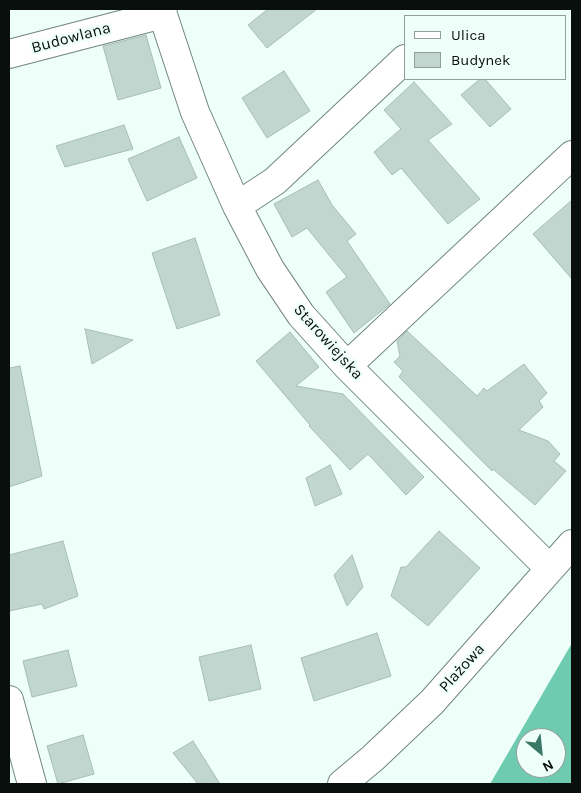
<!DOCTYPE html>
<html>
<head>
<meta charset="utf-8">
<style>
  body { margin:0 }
  #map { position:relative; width:581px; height:793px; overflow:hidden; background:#edfff8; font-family:Karla,sans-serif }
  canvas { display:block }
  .frame { position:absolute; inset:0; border:10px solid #080f0d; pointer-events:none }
  .legend { position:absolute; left:404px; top:15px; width:162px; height:65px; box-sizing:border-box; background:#edfff8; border:1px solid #919f9a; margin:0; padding:6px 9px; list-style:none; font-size:15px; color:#080f0d }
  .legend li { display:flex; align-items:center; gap:10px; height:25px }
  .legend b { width:25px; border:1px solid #919f9a }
  .north { position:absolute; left:516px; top:728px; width:50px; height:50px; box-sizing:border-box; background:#edfff8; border:1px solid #919f9a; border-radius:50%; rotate:152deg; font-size:14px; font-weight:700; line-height:20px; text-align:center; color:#080f0d }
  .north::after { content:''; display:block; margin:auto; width:18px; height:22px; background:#397866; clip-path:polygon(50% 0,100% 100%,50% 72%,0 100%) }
</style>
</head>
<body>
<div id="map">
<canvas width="581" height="793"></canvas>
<div class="frame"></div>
<ul class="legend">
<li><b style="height:6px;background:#fff"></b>Ulica</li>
<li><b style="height:14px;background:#c0d6ce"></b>Budynek</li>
</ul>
<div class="north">N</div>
</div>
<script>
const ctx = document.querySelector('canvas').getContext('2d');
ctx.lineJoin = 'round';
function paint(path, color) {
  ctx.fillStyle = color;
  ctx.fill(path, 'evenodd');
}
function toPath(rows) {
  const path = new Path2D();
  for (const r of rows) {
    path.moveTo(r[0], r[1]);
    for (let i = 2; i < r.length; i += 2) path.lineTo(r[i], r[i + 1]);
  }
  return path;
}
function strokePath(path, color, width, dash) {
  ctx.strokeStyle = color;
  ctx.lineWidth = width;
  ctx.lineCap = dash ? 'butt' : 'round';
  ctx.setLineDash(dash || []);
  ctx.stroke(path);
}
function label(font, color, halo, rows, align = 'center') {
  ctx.font = font + ' Karla,sans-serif';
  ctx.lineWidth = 5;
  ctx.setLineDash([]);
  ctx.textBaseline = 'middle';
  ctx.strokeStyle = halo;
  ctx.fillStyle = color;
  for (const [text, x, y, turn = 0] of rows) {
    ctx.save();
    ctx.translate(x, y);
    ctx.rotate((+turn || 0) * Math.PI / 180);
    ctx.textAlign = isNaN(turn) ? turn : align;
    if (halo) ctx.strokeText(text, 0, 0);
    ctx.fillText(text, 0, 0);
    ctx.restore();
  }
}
paint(toPath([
  [572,643,572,784,490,784],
  [526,738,556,738,556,768,526,768]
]), '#6ecbaf');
const building = toPath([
  [268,9,317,9,267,48,248,25,268,9],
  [146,35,161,88,118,100,103,46,146,35],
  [284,71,310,111,267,138,242,98,284,71],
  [480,79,485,79,511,109,490,127,461,95,480,79],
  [414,82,452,124,428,140,480,199,448,224,401,168,392,175,374,152,401,129,384,110,414,82],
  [124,125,133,149,65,167,56,146,124,125],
  [179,137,197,178,147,201,128,159,179,137],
  [318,180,332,205,356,234,347,241,390,304,354,333,326,292,347,277,307,228,292,237,274,204,318,180],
  [572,200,572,279,533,234,572,200],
  [195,238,220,315,177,329,152,253,195,238],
  [85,329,133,340,92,364,85,329],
  [407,331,477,396,484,388,487,391,524,364,547,393,539,401,543,407,519,430,548,441,560,454,554,461,566,471,535,505,493,469,492,471,399,377,403,371,394,362,400,356,397,341,407,331],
  [290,332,319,367,296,386,343,394,424,477,406,495,368,454,350,470,309,426,310,425,256,361,290,332],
  [20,366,42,476,9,487,9,368,20,366],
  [330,465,342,494,315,506,306,478,330,465],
  [439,531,480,568,428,626,391,596,401,567,406,567,439,531],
  [63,541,78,596,44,609,42,604,9,611,9,555,63,541],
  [352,555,363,587,347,606,334,575,352,555],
  [377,633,391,676,314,701,301,658,377,633],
  [251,645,261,689,209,701,199,657,251,645],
  [68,650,77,686,32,697,23,661,68,650],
  [83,735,94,774,58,784,47,746,83,735],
  [193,741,220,784,198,784,173,753,193,741]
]);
paint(building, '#c0d6ce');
strokePath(building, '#a7bdb5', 1);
const street = toPath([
  [161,9,195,112,237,206,270,269,301,315,347,366,550,569],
  [9,54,163,14],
  [237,206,275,181,405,59],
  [347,366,572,155],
  [9,700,32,784],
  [342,784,373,758,432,702,572,544]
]);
strokePath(street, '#72867f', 30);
strokePath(street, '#fff', 28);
label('16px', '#080f0d', '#edfff8', [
  ["Budowlana",71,38,-15],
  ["Starowiejska",328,342,48],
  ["Plażowa",462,668,-48]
]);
</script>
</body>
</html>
